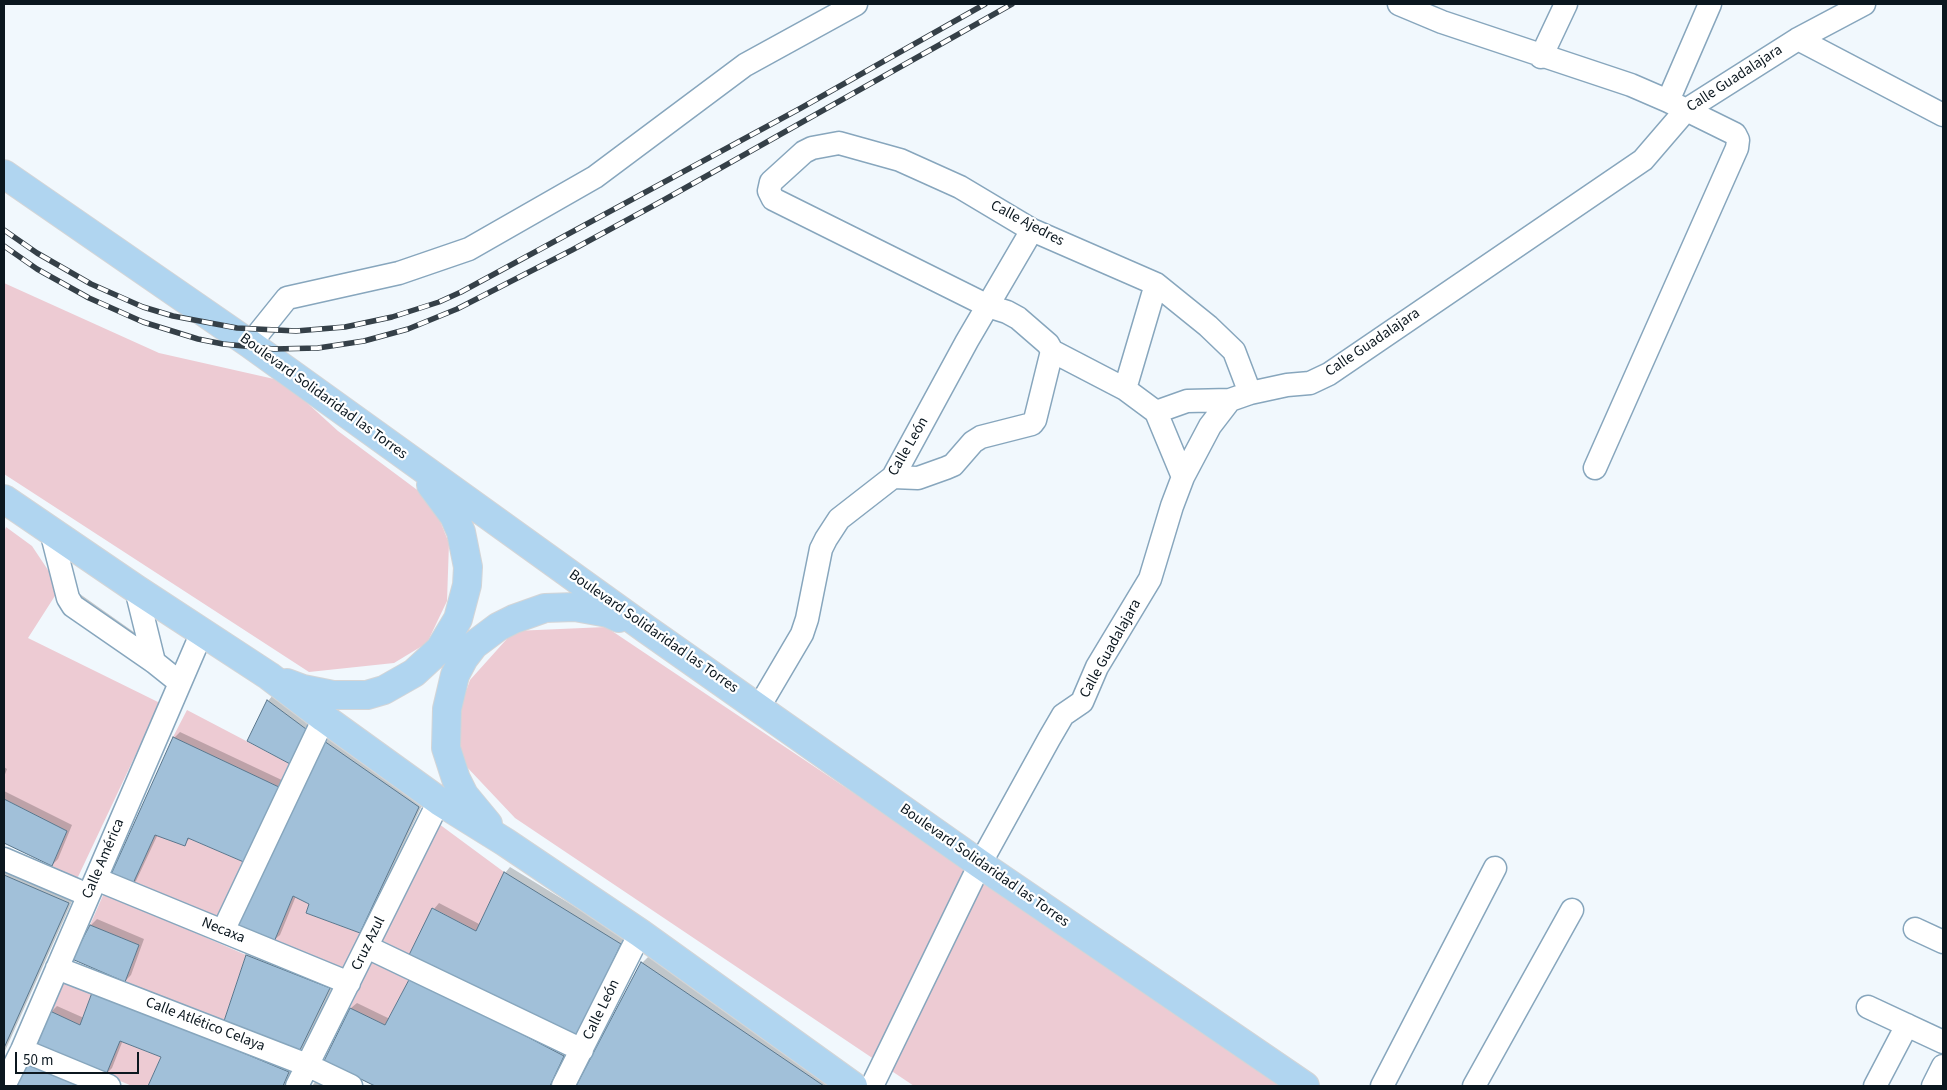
<!DOCTYPE html>
<html>
<head>
<meta charset="utf-8">
<style>
  body { margin:0 }
  #map { position:relative; width:1947px; height:1090px; overflow:hidden; background:#f1f8fd; font-family:"Source Sans 3",sans-serif }
  canvas { display:block }
  .frame { position:absolute; inset:0; border:5px solid #0b171f; pointer-events:none }
  .scale { position:absolute; left:15px; top:1052px; width:124px; height:22px; box-sizing:border-box; border:2px solid #0b171f; border-top:0; padding-left:6px; font-size:15px; line-height:18px; white-space:nowrap; color:#0b171f; -webkit-text-stroke:4px #fff; paint-order:stroke }
</style>
</head>
<body>
<div id="map">
<canvas width="1947" height="1090"></canvas>
<div class="frame"></div>
<div class="scale">50 m</div>
</div>
<script>
const ctx = document.querySelector('canvas').getContext('2d');
ctx.lineJoin = 'round';
function paint(path, color) {
  ctx.fillStyle = color;
  ctx.fill(path, 'evenodd');
}
function toPath(rows) {
  const path = new Path2D();
  for (const r of rows) {
    path.moveTo(r[0], r[1]);
    for (let i = 2; i < r.length; i += 2) path.lineTo(r[i], r[i + 1]);
  }
  return path;
}
function strokePath(path, color, width, dash) {
  ctx.strokeStyle = color;
  ctx.lineWidth = width;
  ctx.lineCap = dash ? 'butt' : 'round';
  ctx.setLineDash(dash || []);
  ctx.stroke(path);
}
function label(font, color, halo, rows, align = 'center') {
  ctx.font = font + ' "Source Sans 3",sans-serif';
  ctx.lineWidth = 4.5;
  ctx.setLineDash([]);
  ctx.textBaseline = 'middle';
  ctx.strokeStyle = halo;
  ctx.fillStyle = color;
  for (const [text, x, y, turn = 0] of rows) {
    ctx.save();
    ctx.translate(x, y);
    ctx.rotate((+turn || 0) * Math.PI / 180);
    ctx.textAlign = isNaN(turn) ? turn : align;
    if (halo) ctx.strokeText(text, 0, 0);
    ctx.fillText(text, 0, 0);
    ctx.restore();
  }
}
paint(toPath([
  [4,283,159,353,283,381,338,431,432,501,449,543,447,601,427,643,394,663,309,672,4,474],
  [6,527,32,546,60,588,28,638,160,703,77,879,52,866,67,831,4,799,4,533],
  [606,627,1291,1086,914,1086,515,818,447,746,470,680,514,631],
  [187,710,292,765,281,788,173,737],
  [439,824,504,872,476,931,433,908,409,955,376,937],
  [155,835,188,838,246,863,218,925,131,888],
  [104,893,246,955,224,1021,125,982,139,945,90,925],
  [293,896,309,904,306,913,360,933,344,969,274,942],
  [373,957,411,976,385,1025,350,1008],
  [66,979,93,990,80,1025,50,1011],
  [120,1041,161,1057,148,1086,132,1086,106,1075]
]), '#edcbd3');
paint(toPath([
  [77,592,165,654,151,673,63,612],
  [273,695,311,723,297,757,268,701],
  [180,732,286,782,252,855,190,838,184,844,158,834,136,881,130,887,174,738],
  [331,736,424,801,365,926,359,932,296,896,280,935,274,940,239,926,325,742],
  [4,767,7,769,4,777],
  [4,791,72,825,58,859,52,865,4,842],
  [4,866,74,897,4,1053],
  [510,867,626,938,582,1031,434,909,439,903,481,925,505,873],
  [97,919,144,939,131,975,125,981,91,925],
  [253,949,335,982,304,1047,298,1052,225,1020,247,955],
  [651,954,846,1086,578,1086,642,963],
  [412,977,569,1050,552,1086,378,1086,326,1060,351,1008,357,1003,390,1019],
  [94,991,294,1067,286,1086,150,1086,163,1057,123,1040,112,1068,106,1074,51,1012,57,1006,84,1018],
  [36,1051,120,1086,19,1086,30,1057],
  [319,1077,338,1086,312,1086]
]), '#0003');
const building = toPath([
  [267,700,306,729,292,765,247,741,267,700],
  [173,737,281,788,246,863,188,838,185,846,155,835,131,888,109,879,173,737],
  [324,741,419,807,360,933,306,913,309,904,293,896,274,942,237,926,324,741],
  [4,799,67,831,52,866,4,843,4,799],
  [504,872,621,944,577,1038,409,955,432,908,476,931,504,872],
  [4,875,69,903,4,1048,4,875],
  [90,925,139,945,125,982,72,959,90,925],
  [246,955,330,988,298,1054,224,1021,246,955],
  [641,962,824,1086,576,1086,641,962],
  [411,976,564,1056,550,1086,375,1086,324,1061,350,1008,385,1025,411,976],
  [93,990,289,1072,283,1086,148,1086,161,1057,120,1041,106,1075,37,1045,50,1011,80,1025,93,990],
  [29,1056,101,1086,17,1086,29,1056]
]);
paint(building, '#a1c0d9');
strokePath(building, '#5a778d', 1);
const minor = toPath([
  [1399,4,1442,22,1631,85,1668,101,1735,134,1738,140,1737,148,1595,468],
  [1798,39,1943,115],
  [1541,57,1566,4],
  [1668,101,1710,4],
  [1156,284,1125,389,1156,412,1183,477],
  [250,344,287,298,399,273,469,249,595,177,745,65,856,4],
  [1052,351,1125,389],
  [1156,412,1187,401,1230,400],
  [893,477,918,478,946,468,953,465,973,442,981,437,1032,424,1035,420,1052,351,1048,344,1018,318,1007,312,988,306,773,199,769,191,771,182,804,152,812,148,839,143,900,160,960,187,1032,230,1156,284,1208,326,1234,351,1250,393],
  [51,531,68,598,73,606,154,662,179,682],
  [136,589,154,662],
  [759,707,802,634,807,619,821,549,826,539,839,519,893,477,967,341,1032,230],
  [4,859,88,895],
  [96,879,349,983],
  [1915,929,1943,942],
  [223,931,324,718],
  [367,947,582,1050],
  [57,968,307,1065,351,1086],
  [1868,1007,1943,1042],
  [22,1050,109,1086],
  [4,1086,22,1050,202,632],
  [297,1086,439,801],
  [563,1086,640,933],
  [872,1086,980,864,1049,739,1063,715,1082,702,1097,667,1150,579,1172,506,1183,477,1210,426,1230,400,1250,393,1287,385,1310,383,1329,374,1643,160,1686,110,1798,39,1864,4],
  [1382,1086,1495,868],
  [1474,1086,1572,910],
  [1875,1086,1907,1025],
  [1933,1086,1943,1066]
]);
const major = toPath([
  [4,174,250,344,646,629,980,864,1305,1086],
  [4,499,136,589,269,676,324,718,439,801,505,842,640,933,853,1086],
  [287,683,303,689,333,695,367,695,384,690,414,673,440,649,458,619,467,585,468,567,461,532,454,516,431,485],
  [488,824,464,795,456,779,446,748,447,709,455,675,464,658,474,645,498,627,514,619,545,608,575,607,608,613,619,618]
]);
strokePath(minor, '#87a6bd', 25);
strokePath(major, '#d3d5d7', 30);
strokePath(minor, '#fff', 22);
strokePath(major, '#b0d5f0', 28);
const rail = toPath([
  [4,230,37,253,91,284,143,307,173,316,237,328,296,331,345,327,392,317,439,302,461,292,801,108,985,4],
  [4,246,37,269,89,298,143,322,198,339,223,344,274,349,318,348,364,341,408,329,457,309,572,250,662,201,1012,4]
]);
strokePath(rail, '#354048', 5.5);
strokePath(rail, '#fff', 4, [11]);
label('15px', '#0b171f', '#fff', [
  ["Calle Guadalajara",1735,79,-33],
  ["Calle Ajedres",1027,224,28],
  ["Calle Guadalajara",1373,343,-34],
  ["Boulevard Solidaridad las Torres",323,397,36],
  ["Calle León",909,447,-60],
  ["Boulevard Solidaridad las Torres",653,632,35],
  ["Calle Guadalajara",1111,649,-61],
  ["Calle América",104,859,-67],
  ["Boulevard Solidaridad las Torres",984,866,35],
  ["Necaxa",223,931,22],
  ["Cruz Azul",369,944,-64],
  ["Calle León",602,1010,-64],
  ["Calle Atlético Celaya",205,1025,21]
]);
</script>
</body>
</html>
